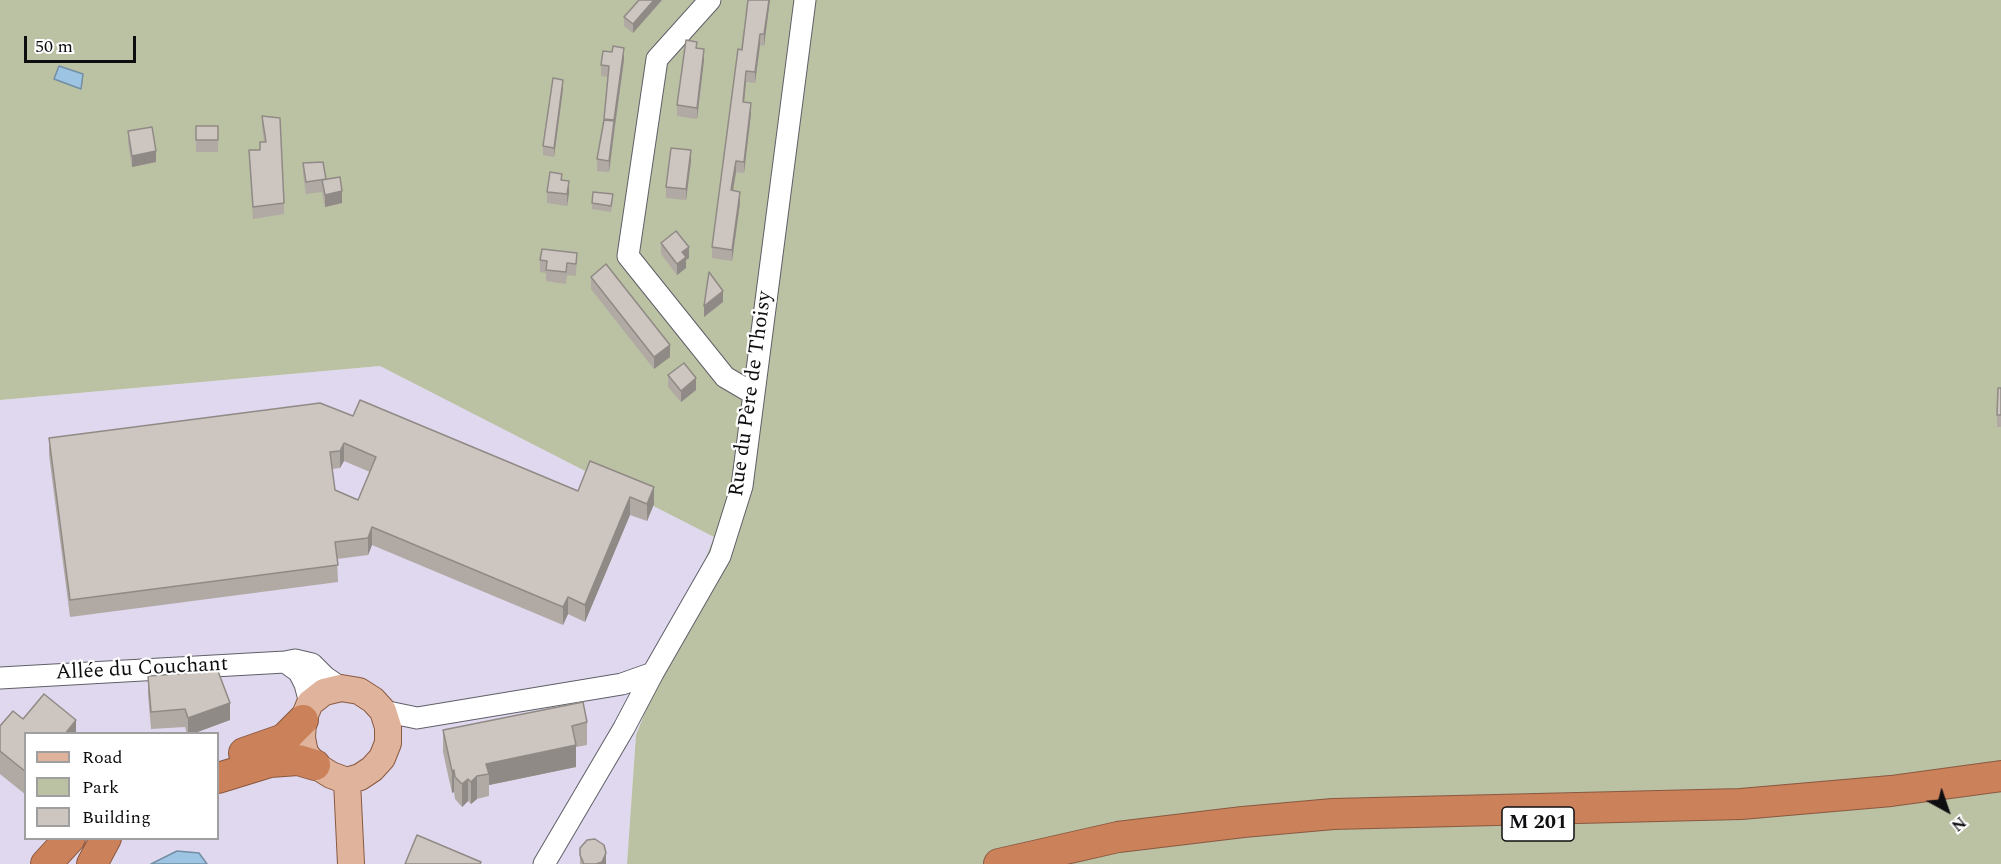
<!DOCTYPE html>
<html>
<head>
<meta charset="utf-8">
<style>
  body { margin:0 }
  #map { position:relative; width:2001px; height:864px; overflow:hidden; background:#e5e6ef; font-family:Spectral,serif }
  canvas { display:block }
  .legend { position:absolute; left:24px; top:732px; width:195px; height:108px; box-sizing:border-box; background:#fff; border:2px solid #9f9fa0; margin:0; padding:8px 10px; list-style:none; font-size:18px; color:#0e0e11 }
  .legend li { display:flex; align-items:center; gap:12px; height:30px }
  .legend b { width:30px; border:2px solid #9f9fa0 }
  .north { position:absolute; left:1917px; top:780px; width:60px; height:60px; -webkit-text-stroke:4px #fff; paint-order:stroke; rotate:140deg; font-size:16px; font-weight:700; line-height:24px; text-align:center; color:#0e0e11 }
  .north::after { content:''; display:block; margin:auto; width:21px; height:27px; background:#0e0e11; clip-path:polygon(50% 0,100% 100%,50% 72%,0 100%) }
  .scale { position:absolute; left:24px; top:36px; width:112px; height:27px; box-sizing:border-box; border:3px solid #0e0e11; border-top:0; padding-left:8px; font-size:18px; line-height:21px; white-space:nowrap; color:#0e0e11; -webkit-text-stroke:4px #fff; paint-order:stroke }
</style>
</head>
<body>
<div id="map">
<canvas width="2001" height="864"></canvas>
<ul class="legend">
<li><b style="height:8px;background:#e0b39c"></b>Road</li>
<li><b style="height:16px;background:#bbc1a3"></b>Park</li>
<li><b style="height:16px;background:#cdc5bf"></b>Building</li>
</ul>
<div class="north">N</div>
<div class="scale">50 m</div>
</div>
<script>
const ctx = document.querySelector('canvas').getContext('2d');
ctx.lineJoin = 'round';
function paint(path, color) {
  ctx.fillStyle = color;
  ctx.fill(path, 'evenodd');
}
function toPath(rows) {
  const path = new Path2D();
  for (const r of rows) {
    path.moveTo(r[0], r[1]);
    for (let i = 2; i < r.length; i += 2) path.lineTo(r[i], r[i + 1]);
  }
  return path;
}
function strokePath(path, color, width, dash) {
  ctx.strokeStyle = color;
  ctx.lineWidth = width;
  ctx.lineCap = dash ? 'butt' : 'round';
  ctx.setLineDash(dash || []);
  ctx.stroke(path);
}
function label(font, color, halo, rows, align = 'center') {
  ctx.font = font + ' Spectral,serif';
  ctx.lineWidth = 4.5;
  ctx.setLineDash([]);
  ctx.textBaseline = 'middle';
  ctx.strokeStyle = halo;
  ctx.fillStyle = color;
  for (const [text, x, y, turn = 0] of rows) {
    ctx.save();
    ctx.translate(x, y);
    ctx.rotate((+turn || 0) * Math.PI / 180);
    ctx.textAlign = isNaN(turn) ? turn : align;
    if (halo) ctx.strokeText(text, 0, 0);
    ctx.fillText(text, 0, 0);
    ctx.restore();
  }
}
paint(toPath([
  [380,366,714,537,636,735,627,864,0,864,0,400],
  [26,734,218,734,218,838,26,838]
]), '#e0d8ee');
paint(toPath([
  [0,0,2001,0,2001,864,627,864,636,735,714,537,380,366,0,400]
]), '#bbc1a3');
const water = toPath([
  [59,66,83,74,81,89,54,79,59,66],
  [177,851,199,853,207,864,151,864,177,851]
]);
paint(water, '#9dc5e3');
strokePath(water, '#728ea4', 1.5);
const minor = toPath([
  [710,0,657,59,628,256,725,377,754,394],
  [285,662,299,672,305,684,310,703],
  [0,678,285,662,295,660,312,664,325,677,341,688],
  [383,711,417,718,622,684,653,673,720,556,742,486,805,0],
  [544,864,624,728,653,673]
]);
const major = toPath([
  [341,688,359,691,373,700,383,711,388,727,388,743,382,758,372,769,360,777,347,781,331,775,315,765,305,753,302,738,303,720,310,703,324,692,341,688],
  [347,781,351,864]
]);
const highway = toPath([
  [244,753,284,739,303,720],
  [218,778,270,762,298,760,315,765],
  [46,864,70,838],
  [92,864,106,838],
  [999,864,1118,837,1243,822,1333,814,1741,804,1891,791,2001,776]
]);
strokePath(minor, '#5f6068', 23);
strokePath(major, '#895940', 28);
strokePath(highway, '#895940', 32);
strokePath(minor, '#fff', 21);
strokePath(major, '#e0b39c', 26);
strokePath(highway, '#cb815a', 30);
paint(toPath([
  [639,0,662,0,633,33,624,26,624,17],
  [748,0,770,0,764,46,760,45,755,83,746,82,744,102,751,114,744,173,736,172,733,191,740,203,732,261,712,258,712,247],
  [697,48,704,60,697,119,677,116,677,105],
  [624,60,609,172,597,171,597,159,604,120,608,77,601,76,601,65],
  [563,89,554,157,543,155,543,146],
  [262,116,284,203,284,214,253,219,249,150,260,150,264,142,262,127],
  [196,126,218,126,218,152,196,152],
  [128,131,156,162,132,167,128,143],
  [691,161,686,200,666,198,666,187],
  [303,163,326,179,342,203,325,207,322,192,306,194,303,174],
  [562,180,569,193,567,206,547,203,547,192],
  [613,200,611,212,592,209,592,203],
  [661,243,689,258,686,260,686,268,677,275,661,254],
  [577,253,576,276,567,275,566,284,546,281,546,273,540,272,540,260],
  [591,277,670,357,654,369,591,289],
  [668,375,696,390,681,402,668,387],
  [2001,388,2001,427,1997,427,1997,415],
  [353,416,578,491,590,461,654,504,647,521,630,515,585,622,568,614,563,625,372,545,368,555,337,559,338,582,70,617,49,455,49,438],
  [344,461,370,472,358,500,335,490,332,469,340,468],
  [148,676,230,720,192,734,187,734,185,727,151,729,148,694],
  [587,722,587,745,576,747,576,767,489,785,489,796,477,799,471,804,468,801,462,807,455,799,454,792,452,793,443,752,443,730],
  [0,726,76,734,26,734,26,795,0,774],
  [580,848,606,864,580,864]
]), '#b0a9a4');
paint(toPath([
  [654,0,662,0,633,33,633,24],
  [769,0,770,0,764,46,764,34],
  [760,34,760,45,755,83,755,72],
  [624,48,624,60,614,132,614,120],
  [704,49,704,60,697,119,697,108],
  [746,71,746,82,743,113,743,102],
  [563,80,563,89,554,157,554,148],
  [751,103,751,114,744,173,744,162],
  [614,121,614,133,609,172,609,161],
  [691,150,691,161,686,200,686,189],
  [156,151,156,162,132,167,132,156],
  [736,161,736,172,731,202,731,190],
  [569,181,569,193,567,206,567,194],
  [342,191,342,203,325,207,325,195],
  [740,192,740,203,732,261,732,250],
  [689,247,689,258,686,260,686,268,677,275,677,264,682,252],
  [723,291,723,302,704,317,704,306],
  [670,345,670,357,654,369,654,357],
  [696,378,696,390,681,402,681,391],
  [344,443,344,461,340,468,340,451],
  [654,487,654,504,647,521,647,504],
  [630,497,630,515,585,622,585,605],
  [372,527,372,545,368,555,368,538],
  [568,597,568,614,563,625,563,607],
  [230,703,230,720,192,734,188,734,188,718],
  [76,720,76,734,65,734],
  [576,745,576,767,489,785,489,774,486,764],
  [454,770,454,792,452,793,452,771],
  [477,776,477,799,471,804,471,782],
  [468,779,468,801,462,807,462,784],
  [606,853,606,864,596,864]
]), '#908a86');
const building = toPath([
  [639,0,654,0,633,24,624,17,639,0],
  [748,0,769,0,764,34,760,34,755,72,746,71,743,102,751,103,744,162,736,161,731,190,740,192,732,250,712,247,738,49,742,50,748,0],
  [686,40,697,42,696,48,704,49,697,108,677,105,686,40],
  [613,46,624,48,614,120,604,119,609,66,601,65,603,51,612,52,613,46],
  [553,78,563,80,554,148,543,146,553,78],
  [262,116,280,118,284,203,253,207,249,150,260,150,260,142,266,142,262,116],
  [604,120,614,121,609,161,597,159,604,120],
  [196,126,218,126,218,140,196,140,196,126],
  [152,127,156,151,132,156,128,131,152,127],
  [671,148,691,150,686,189,666,187,671,148],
  [323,162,326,179,306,182,303,163,323,162],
  [550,172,562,174,561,180,569,181,567,194,547,192,550,172],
  [340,177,342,191,325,195,322,180,340,177],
  [593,192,613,194,611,206,592,203,593,192],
  [676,231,689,247,682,252,686,257,677,264,661,243,676,231],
  [542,249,577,253,576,264,567,263,566,272,546,270,547,261,540,260,542,249],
  [606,264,670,345,654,357,591,277,606,264],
  [709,272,723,291,704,306,709,272],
  [684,363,696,378,681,391,668,375,684,363],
  [1998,388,2001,388,2001,415,1997,415,1998,388],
  [360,400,578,491,590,461,654,487,647,504,630,497,585,605,568,597,563,607,372,527,368,538,335,542,338,565,70,600,49,438,320,403,353,416,360,400],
  [344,443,376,457,358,500,335,490,330,452,340,451,344,443],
  [218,671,230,703,188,718,185,709,151,712,148,676,218,671],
  [44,694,76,720,65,734,26,734,26,772,0,751,0,726,13,711,23,719,44,694],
  [583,702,587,722,572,726,576,745,486,764,489,774,477,776,471,782,468,779,462,784,455,777,454,770,452,771,443,730,583,702],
  [417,835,481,862,480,864,405,864,417,835],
  [595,839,604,845,606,853,602,862,596,864,584,864,580,855,580,848,587,840,595,839]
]);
paint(building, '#cdc5bf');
strokePath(building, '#908a86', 1.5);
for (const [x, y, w] of [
  [1538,824,72]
]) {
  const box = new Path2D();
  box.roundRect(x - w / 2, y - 17, w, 34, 4.5);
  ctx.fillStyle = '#fff';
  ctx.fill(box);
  strokePath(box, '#0e0e11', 1.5);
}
label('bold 20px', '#0e0e11', null, [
  ["M 201",1538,824]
]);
label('21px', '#0e0e11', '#fff', [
  ["Rue du Père de Thoisy",752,394,-82],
  ["Allée du Couchant",142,670,-3]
]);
</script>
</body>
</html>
